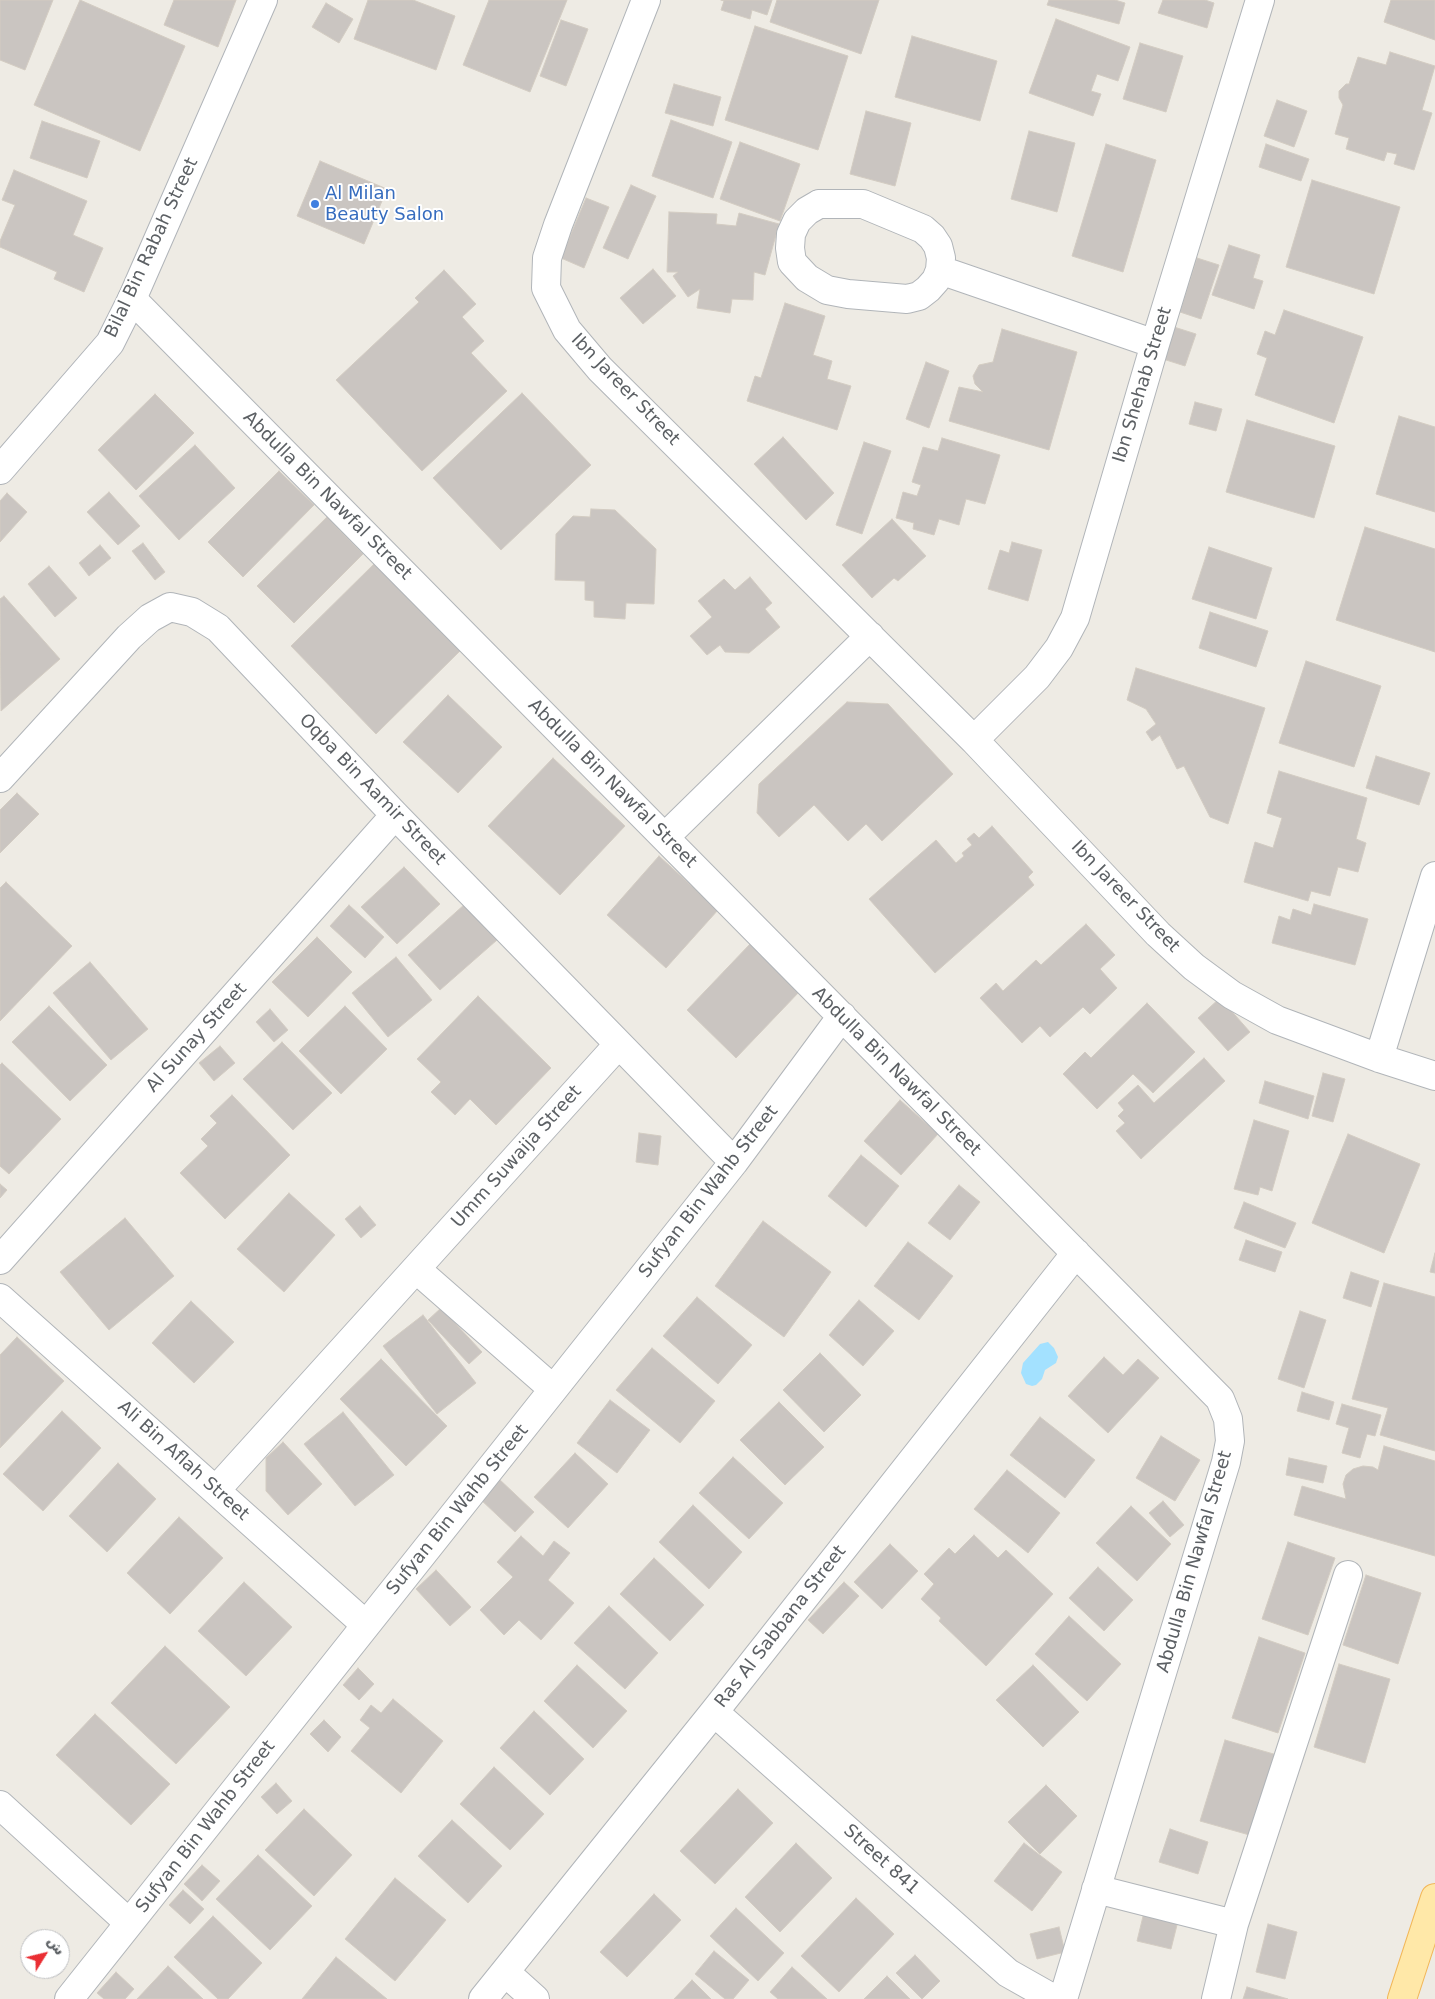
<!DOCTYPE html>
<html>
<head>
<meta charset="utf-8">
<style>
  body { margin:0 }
  #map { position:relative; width:1435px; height:1999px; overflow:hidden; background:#eeebe4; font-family:"DejaVu Sans",Vazirmatn,sans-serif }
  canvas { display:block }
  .north { position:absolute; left:20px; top:1929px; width:50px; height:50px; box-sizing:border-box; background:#fff; border:1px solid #bebfc1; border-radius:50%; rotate:54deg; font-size:14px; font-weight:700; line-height:20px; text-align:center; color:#5c6064 }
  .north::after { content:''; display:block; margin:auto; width:18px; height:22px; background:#ea2e33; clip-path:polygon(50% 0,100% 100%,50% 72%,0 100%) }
</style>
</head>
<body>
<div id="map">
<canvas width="1435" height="1999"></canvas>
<div class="north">ش</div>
</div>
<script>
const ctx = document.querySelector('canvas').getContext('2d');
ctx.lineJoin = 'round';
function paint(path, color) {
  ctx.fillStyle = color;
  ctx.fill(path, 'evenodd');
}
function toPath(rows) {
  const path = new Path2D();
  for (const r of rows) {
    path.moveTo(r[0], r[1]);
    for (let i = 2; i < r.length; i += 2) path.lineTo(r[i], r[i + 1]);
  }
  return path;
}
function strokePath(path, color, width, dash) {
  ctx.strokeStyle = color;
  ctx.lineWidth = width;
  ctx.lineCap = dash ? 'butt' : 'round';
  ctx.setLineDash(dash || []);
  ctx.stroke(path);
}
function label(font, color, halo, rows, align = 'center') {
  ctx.font = font + ' "DejaVu Sans",sans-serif';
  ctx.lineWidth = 4;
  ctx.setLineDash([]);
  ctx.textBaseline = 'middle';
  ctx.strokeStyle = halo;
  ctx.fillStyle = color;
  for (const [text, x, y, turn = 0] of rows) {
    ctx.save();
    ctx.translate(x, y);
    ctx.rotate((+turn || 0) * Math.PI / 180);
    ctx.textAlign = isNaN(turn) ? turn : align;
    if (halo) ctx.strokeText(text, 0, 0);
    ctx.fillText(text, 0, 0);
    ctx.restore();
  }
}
paint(toPath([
  [1048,1342,1054,1348,1058,1357,1056,1363,1045,1370,1042,1379,1036,1385,1032,1386,1026,1384,1021,1373,1023,1363,1040,1344]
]), '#a3e1ff');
const building = toPath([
  [0,0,53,0,25,70,0,60,0,0],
  [80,0,185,46,140,151,34,105,80,0],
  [174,0,236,0,218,47,164,25,174,0],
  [368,0,413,0,455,16,436,70,354,39,368,0],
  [489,0,567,0,530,92,463,65,489,0],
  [721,0,772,0,767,15,752,10,750,19,721,10,724,1,721,0],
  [777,0,879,0,861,54,770,22,777,0],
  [1049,0,1115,0,1125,3,1119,24,1047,5,1049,0],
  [1163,0,1205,0,1214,3,1207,28,1158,13,1163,0],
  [1391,0,1435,0,1435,40,1384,22,1391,0],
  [326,3,353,19,339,43,312,27,326,3],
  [1056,19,1130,47,1118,81,1097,74,1091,91,1101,94,1093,116,1029,93,1056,19],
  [561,20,588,29,566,86,540,76,561,20],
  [755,26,848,56,818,150,725,120,755,26],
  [912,36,997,61,980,121,895,97,912,36],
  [1140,43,1183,56,1166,112,1123,99,1140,43],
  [1390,52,1435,66,1422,110,1432,113,1414,170,1394,164,1397,154,1387,152,1384,161,1346,149,1349,138,1335,134,1343,105,1339,98,1339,91,1346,84,1349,84,1358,57,1386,65,1390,52],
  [674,84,721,97,713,126,665,113,674,84],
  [1277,100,1307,111,1294,147,1264,136,1277,100],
  [866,111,911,123,895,186,850,174,866,111],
  [671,120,732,142,713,198,652,176,671,120],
  [42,121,100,141,87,178,30,158,42,121],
  [1029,131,1075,143,1057,212,1011,199,1029,131],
  [740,142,800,164,780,221,720,199,740,142],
  [1106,144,1156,160,1123,272,1072,256,1106,144],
  [1266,144,1309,159,1301,181,1259,167,1266,144],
  [320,161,387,189,364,244,297,216,320,161],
  [14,170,87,201,73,235,103,248,84,292,54,279,57,272,0,247,0,241,15,205,2,200,14,170],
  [1312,180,1400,207,1374,294,1286,267,1312,180],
  [631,185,656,196,628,259,603,248,631,185],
  [586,198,609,207,584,268,561,258,586,198],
  [669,212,717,214,716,224,736,226,739,213,779,224,765,275,754,272,753,300,732,299,730,313,697,308,700,289,688,297,673,276,678,272,667,272,669,212],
  [1229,245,1260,255,1253,278,1263,281,1254,309,1212,295,1229,245],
  [1197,258,1219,265,1201,319,1180,312,1197,258],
  [653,269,676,296,643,324,620,298,653,269],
  [444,270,476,304,462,317,484,341,471,353,507,391,422,471,336,380,419,302,415,298,444,270],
  [785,303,825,316,813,355,832,361,827,379,851,386,837,430,747,401,755,376,761,378,785,303],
  [1284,310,1363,337,1334,423,1255,395,1267,358,1257,354,1265,331,1275,335,1284,310],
  [1174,327,1196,334,1185,366,1163,359,1174,327],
  [1002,329,1077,352,1049,450,949,421,959,387,983,392,975,384,973,376,979,365,993,362,1002,329],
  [926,362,949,371,929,428,906,419,926,362],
  [522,393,591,465,501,550,433,478,522,393],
  [155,394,194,433,136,490,98,450,155,394],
  [1195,402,1222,409,1216,431,1189,424,1195,402],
  [1399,416,1435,427,1435,512,1376,494,1399,416],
  [1247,420,1335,446,1314,518,1226,492,1247,420],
  [783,437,834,493,806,520,754,464,783,437],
  [942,438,1000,455,985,504,966,499,959,525,939,519,934,535,913,529,914,523,896,518,903,492,917,496,921,485,912,482,923,447,938,451,942,438],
  [864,442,891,451,862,534,836,525,864,442],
  [195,445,235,488,179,540,139,496,195,445],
  [279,471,314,505,243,577,208,542,279,471],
  [109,492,140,526,118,545,87,512,109,492],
  [7,493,27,512,0,542,0,501,7,493],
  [591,509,615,510,656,549,654,604,626,603,625,619,594,617,594,601,585,600,585,581,555,580,556,534,573,516,590,517,591,509],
  [327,517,363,554,294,623,257,586,327,517],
  [892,519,926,556,898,581,894,578,872,598,842,565,892,519],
  [1365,527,1435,549,1435,652,1336,620,1365,527],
  [1012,542,1042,550,1028,601,988,589,1000,550,1009,553,1012,542],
  [143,543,165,572,155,580,132,551,143,543],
  [100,545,111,558,89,576,79,563,100,545],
  [1209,547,1272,568,1256,619,1192,599,1209,547],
  [376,562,462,649,376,734,291,646,376,562],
  [49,566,77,598,55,617,28,584,49,566],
  [750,577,772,603,765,609,780,627,749,653,725,652,720,645,707,655,690,636,712,617,698,601,724,579,735,590,750,577],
  [4,596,60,659,1,711,0,599,4,596],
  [1210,612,1268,631,1256,667,1199,648,1210,612],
  [1306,661,1381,686,1354,767,1279,743,1306,661],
  [1136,668,1265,708,1228,824,1210,817,1184,766,1177,769,1160,735,1152,741,1146,732,1156,724,1146,709,1127,700,1136,668],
  [448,695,502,747,458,793,403,742,448,695],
  [847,702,888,704,953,774,882,841,866,824,848,841,814,805,779,837,757,813,759,784,847,702],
  [1376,756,1430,773,1419,805,1366,788,1376,756],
  [553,758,625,826,560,895,488,826,553,758],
  [1279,771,1367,798,1356,839,1366,843,1358,872,1338,867,1330,896,1311,891,1308,901,1244,882,1255,842,1273,848,1282,818,1267,813,1279,771],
  [17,793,39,814,0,853,0,810,17,793],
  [992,826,1033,872,1028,877,1034,885,935,973,869,899,936,840,956,863,964,856,962,853,972,845,967,839,974,833,979,838,992,826],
  [659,856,718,910,666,968,607,915,659,856],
  [404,867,440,904,397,944,361,907,404,867],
  [6,882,72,946,0,1021,0,888,6,882],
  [465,904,497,940,440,990,408,955,465,904],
  [1314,904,1368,919,1355,965,1272,943,1279,916,1290,920,1293,909,1311,915,1314,904],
  [349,905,384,937,365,958,330,926,349,905],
  [1086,924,1115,955,1100,969,1117,988,1090,1014,1083,1007,1050,1037,1040,1026,1022,1043,980,998,996,983,1003,991,1036,960,1041,965,1086,924],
  [317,937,352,972,308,1017,272,982,317,937],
  [750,944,800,991,736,1058,687,1010,750,944],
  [396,957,432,1000,388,1037,352,993,396,957],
  [90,962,148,1029,111,1060,53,993,90,962],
  [478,996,551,1068,496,1125,470,1099,455,1115,431,1092,441,1082,417,1059,478,996],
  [1220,998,1250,1032,1228,1051,1198,1018,1220,998],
  [1147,1003,1195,1052,1153,1093,1133,1074,1097,1109,1063,1074,1085,1052,1091,1058,1147,1003],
  [49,1006,107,1065,70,1101,12,1042,49,1006],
  [345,1006,387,1049,341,1094,299,1051,345,1006],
  [270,1009,288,1030,274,1042,256,1022,270,1009],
  [282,1042,332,1093,293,1130,243,1079,282,1042],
  [220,1046,235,1063,214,1081,199,1063,220,1046],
  [1204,1058,1225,1081,1141,1159,1116,1131,1125,1123,1118,1116,1124,1110,1118,1103,1138,1085,1154,1103,1204,1058],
  [2,1063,61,1119,9,1174,0,1166,0,1065,2,1063],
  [1323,1073,1345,1079,1333,1122,1312,1116,1323,1073],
  [1265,1081,1314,1096,1308,1119,1259,1103,1265,1081],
  [232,1095,290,1155,225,1219,180,1173,208,1146,201,1139,217,1123,210,1116,232,1095],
  [900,1100,938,1134,901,1175,864,1141,900,1100],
  [1254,1120,1289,1131,1272,1191,1260,1187,1258,1195,1234,1189,1254,1120],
  [639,1133,661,1136,658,1165,636,1162,639,1133],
  [1348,1134,1420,1164,1384,1253,1312,1223,1348,1134],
  [861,1155,899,1186,866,1227,828,1196,861,1155],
  [0,1184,7,1190,0,1198,0,1184],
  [959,1185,980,1202,950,1240,928,1223,959,1185],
  [289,1193,335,1235,284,1292,237,1249,289,1193],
  [1244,1202,1296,1223,1285,1248,1234,1228,1244,1202],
  [360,1206,376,1225,361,1238,345,1219,360,1206],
  [125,1218,174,1276,109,1330,60,1272,125,1218],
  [763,1221,831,1272,784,1337,715,1286,763,1221],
  [1246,1240,1282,1252,1275,1272,1239,1260,1246,1240],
  [908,1242,953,1276,919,1320,874,1286,908,1242],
  [1435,1253,1435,1273,1430,1272,1435,1253],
  [1351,1272,1379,1281,1371,1307,1343,1298,1351,1272],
  [1384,1283,1435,1297,1435,1451,1380,1435,1388,1408,1352,1399,1384,1283],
  [697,1297,752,1345,718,1384,663,1336,697,1297],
  [859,1300,894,1331,863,1366,829,1335,859,1300],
  [191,1301,234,1342,194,1383,152,1343,191,1301],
  [441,1308,482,1352,469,1364,428,1320,441,1308],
  [1300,1311,1326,1320,1304,1388,1278,1379,1300,1311],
  [423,1315,476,1383,437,1414,383,1346,423,1315],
  [17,1337,64,1381,0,1448,0,1355,17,1337],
  [652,1348,715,1401,680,1443,616,1390,652,1348],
  [820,1353,861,1395,824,1432,783,1390,820,1353],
  [1104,1357,1123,1375,1138,1359,1159,1378,1108,1433,1068,1396,1104,1357],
  [381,1359,447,1426,406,1466,340,1399,381,1359],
  [1302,1392,1334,1402,1329,1420,1297,1411,1302,1392],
  [610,1400,650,1430,617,1473,577,1443,610,1400],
  [779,1402,824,1447,785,1485,740,1440,779,1402],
  [1342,1404,1381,1415,1375,1436,1367,1434,1360,1458,1342,1453,1349,1428,1336,1424,1342,1404],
  [62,1411,101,1448,43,1511,3,1474,62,1411],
  [343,1412,394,1475,355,1506,304,1444,343,1412],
  [1040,1417,1095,1460,1065,1498,1010,1455,1040,1417],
  [1161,1436,1200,1460,1175,1501,1136,1478,1161,1436],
  [283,1442,322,1484,288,1515,266,1491,266,1458,283,1442],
  [1384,1446,1435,1461,1435,1556,1294,1515,1302,1486,1346,1499,1343,1484,1346,1475,1353,1469,1363,1466,1373,1467,1378,1470,1384,1446],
  [575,1453,608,1484,568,1528,534,1497,575,1453],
  [733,1457,783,1503,749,1539,699,1493,733,1457],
  [1289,1458,1327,1466,1323,1483,1286,1475,1289,1458],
  [118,1463,156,1499,107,1552,69,1516,118,1463],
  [1007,1470,1060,1513,1028,1553,974,1509,1007,1470],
  [498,1478,534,1512,515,1532,479,1498,498,1478],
  [1163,1501,1184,1525,1170,1537,1149,1513,1163,1501],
  [693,1505,742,1552,709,1589,659,1542,693,1505],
  [1131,1506,1171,1544,1137,1581,1096,1543,1131,1506],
  [179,1517,223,1558,170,1614,127,1573,179,1517],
  [974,1535,998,1558,1006,1550,1053,1594,986,1666,939,1621,941,1618,921,1599,934,1584,924,1574,949,1548,955,1554,974,1535],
  [521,1536,543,1556,554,1541,570,1553,548,1580,574,1603,541,1640,519,1620,504,1635,480,1610,513,1577,497,1562,521,1536],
  [1288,1542,1335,1558,1308,1635,1262,1619,1288,1542],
  [890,1544,918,1571,882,1609,854,1582,890,1544],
  [654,1558,704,1605,670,1641,620,1594,654,1558],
  [1098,1567,1133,1600,1104,1631,1069,1598,1098,1567],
  [436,1570,471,1607,450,1626,416,1589,436,1570],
  [1366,1575,1421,1593,1398,1664,1343,1645,1366,1575],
  [244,1582,292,1627,246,1676,198,1631,244,1582],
  [844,1582,859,1596,823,1634,808,1620,844,1582],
  [609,1606,658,1653,625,1689,574,1643,609,1606],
  [1069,1616,1121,1664,1087,1701,1035,1654,1069,1616],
  [1259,1637,1305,1653,1278,1733,1232,1718,1259,1637],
  [165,1646,230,1707,176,1764,111,1703,165,1646],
  [1339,1664,1390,1679,1365,1763,1314,1747,1339,1664],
  [577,1665,627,1711,593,1748,544,1701,577,1665],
  [1033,1665,1079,1712,1043,1747,996,1700,1033,1665],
  [358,1668,374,1684,359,1700,343,1685,358,1668],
  [393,1699,443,1741,401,1793,351,1751,370,1728,360,1720,371,1705,381,1713,393,1699],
  [534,1711,584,1759,550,1795,500,1748,534,1711],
  [95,1714,170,1784,131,1825,56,1755,95,1714],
  [324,1720,341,1737,328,1752,310,1734,324,1720],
  [1225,1740,1277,1755,1253,1836,1200,1821,1225,1740],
  [494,1767,544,1814,510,1850,460,1804,494,1767],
  [276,1783,292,1801,277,1814,261,1797,276,1783],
  [1046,1785,1077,1816,1040,1854,1008,1822,1046,1785],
  [738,1789,773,1823,715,1884,680,1851,738,1789],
  [304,1809,352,1855,314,1896,265,1850,304,1809],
  [452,1820,502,1866,468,1903,418,1856,452,1820],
  [1170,1829,1208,1842,1198,1874,1159,1862,1170,1829],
  [796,1843,832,1878,780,1932,745,1897,796,1843],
  [1024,1843,1062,1872,1032,1911,994,1881,1024,1843],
  [258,1855,312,1906,270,1950,216,1899,258,1855],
  [202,1865,220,1881,202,1901,184,1884,202,1865],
  [395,1878,446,1920,395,1981,345,1939,395,1878],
  [183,1890,204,1909,190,1924,169,1905,183,1890],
  [654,1894,681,1920,627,1977,600,1952,654,1894],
  [856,1898,894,1934,839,1992,801,1956,856,1898],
  [1146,1904,1180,1913,1171,1949,1137,1941,1146,1904],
  [736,1908,784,1953,758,1981,710,1936,736,1908],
  [213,1916,262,1963,228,1999,218,1999,174,1957,213,1916],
  [1268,1924,1297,1932,1285,1979,1256,1972,1268,1924],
  [1059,1927,1065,1952,1037,1959,1030,1934,1059,1927],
  [714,1951,749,1980,733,1999,725,1999,695,1974,714,1951],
  [915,1955,940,1981,922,1999,896,1973,915,1955],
  [336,1957,387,1999,302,1999,336,1957],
  [168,1966,203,1999,137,1999,168,1966],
  [792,1967,827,1999,778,1999,770,1992,792,1967],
  [116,1972,134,1989,125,1999,104,1999,97,1993,116,1972],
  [887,1976,910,1999,864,1999,887,1976],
  [692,1980,711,1999,674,1999,692,1980],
  [1247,1987,1288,1999,1243,1999,1247,1987]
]);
paint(building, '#cac5c1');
strokePath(building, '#d3ccc2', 1);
const street = toPath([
  [646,0,558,225,547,258,546,288,567,330,600,369,974,740,1158,934,1194,967,1232,995,1277,1020,1379,1058,1435,1076],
  [819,204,863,204,923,229,932,237,938,246,941,258,940,270,936,280,928,289,919,296,907,299,848,294,827,290,807,278,792,262,790,248,791,234,797,221,807,211,819,204],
  [940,270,1155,344],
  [132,299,1220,1399,1228,1419,1230,1441,1226,1462,1063,1999],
  [974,740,1037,677,1059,648,1075,618,1155,344,1260,0],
  [0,778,129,637,150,618,170,607,192,612,218,628,395,815,734,1162],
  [665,837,870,636],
  [1379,1058,1435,876],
  [0,1260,395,815],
  [416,1269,553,1389],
  [0,1298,366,1625],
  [216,1490,618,1045],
  [714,1712,1008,1973,1054,1999],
  [0,1805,129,1923],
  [1096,1889,1234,1924],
  [505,1972,535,1999],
  [69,1999,734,1162,842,1016],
  [483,1999,714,1712,1076,1253],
  [1216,1999,1234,1924,1348,1575]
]);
const secondary = toPath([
  [0,470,110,343,132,299,263,0]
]);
const primary = toPath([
  [1402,1999,1435,1898]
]);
strokePath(street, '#b1b5b9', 30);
strokePath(secondary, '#b0b4b9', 30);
strokePath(primary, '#f2b759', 30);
strokePath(street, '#fff', 28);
strokePath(secondary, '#fff', 28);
strokePath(primary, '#ffe8a8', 28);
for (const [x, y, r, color] of [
  [315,204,5,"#3f7fe0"]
]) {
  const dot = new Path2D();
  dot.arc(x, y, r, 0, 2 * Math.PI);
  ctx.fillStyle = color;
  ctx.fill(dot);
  strokePath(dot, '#fff', 2);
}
label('18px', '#366cbe', '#fff', [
  ["Al Milan",325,194],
  ["Beauty Salon",325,215]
], 'left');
label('18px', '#5c6064', '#fff', [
  ["Bilal Bin Rabah Street",152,248,-65],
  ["Ibn Shehab Street",1143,385,-73],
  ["Ibn Jareer Street",625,390,46],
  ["Abdulla Bin Nawfal Street",327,496,45],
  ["Abdulla Bin Nawfal Street",612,784,45],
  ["Oqba Bin Aamir Street",372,790,46],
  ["Ibn Jareer Street",1125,897,46],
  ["Al Sunay Street",197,1038,-48],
  ["Abdulla Bin Nawfal Street",896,1072,45],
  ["Umm Suwaija Street",517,1157,-48],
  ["Sufyan Bin Wahb Street",709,1192,-52],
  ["Ali Bin Aflah Street",183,1461,42],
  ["Sufyan Bin Wahb Street",458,1510,-51],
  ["Abdulla Bin Nawfal Street",1195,1562,-74],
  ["Ras Al Sabbana Street",781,1627,-52],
  ["Sufyan Bin Wahb Street",206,1827,-52],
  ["Street 841",881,1860,42]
]);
</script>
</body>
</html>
